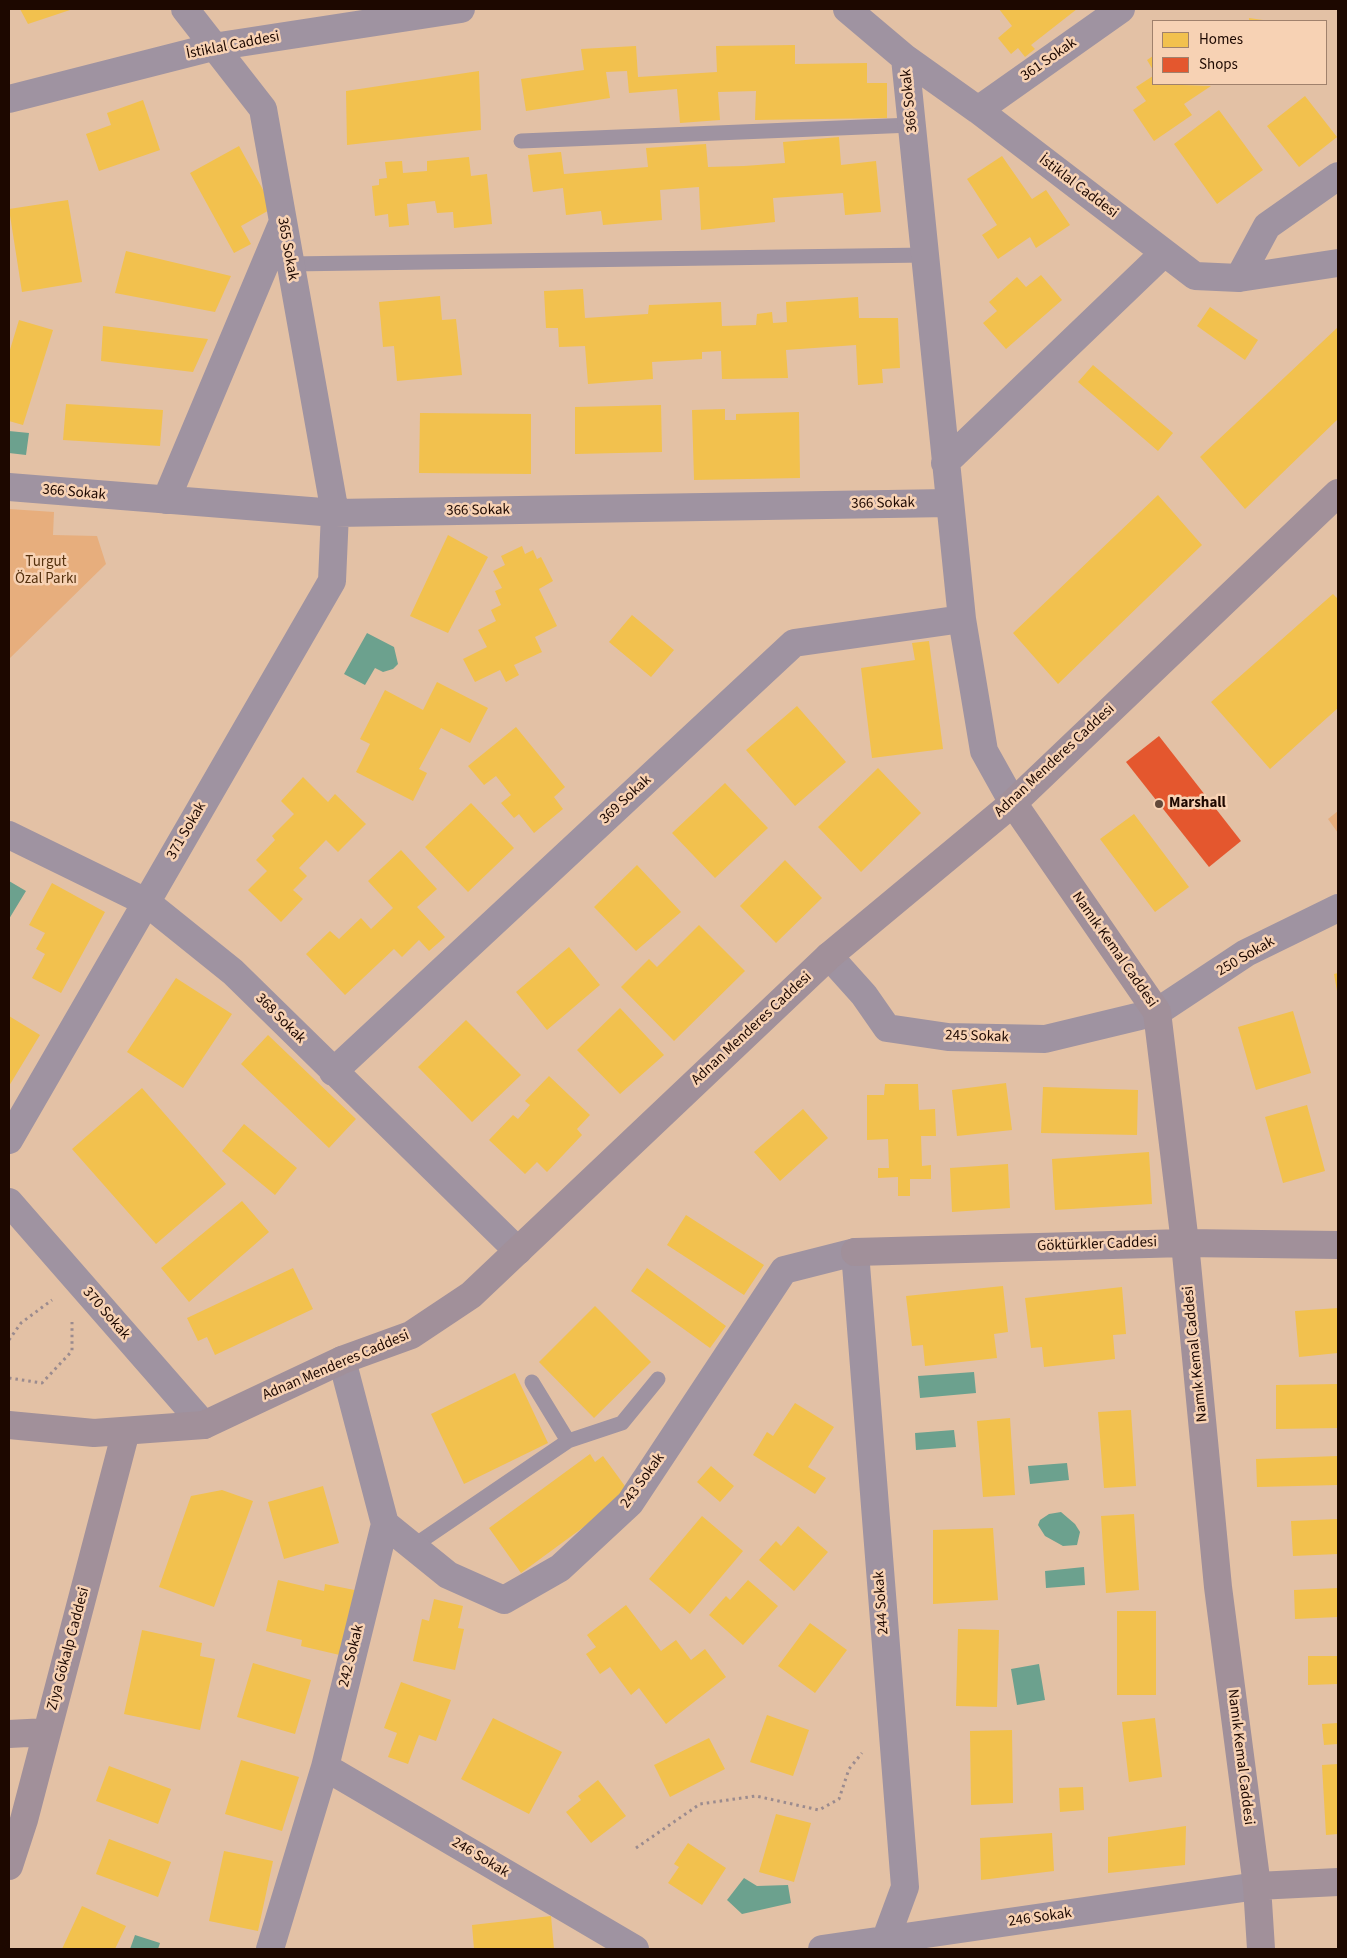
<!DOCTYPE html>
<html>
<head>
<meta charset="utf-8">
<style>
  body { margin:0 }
  #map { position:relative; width:1347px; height:1958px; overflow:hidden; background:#e3c1a5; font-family:"Source Sans 3",sans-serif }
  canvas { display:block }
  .frame { position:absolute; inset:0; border:10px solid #1d0800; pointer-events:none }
  .legend { position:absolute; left:1152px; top:20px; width:175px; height:65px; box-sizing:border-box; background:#f7d2b4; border:1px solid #a0816c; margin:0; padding:6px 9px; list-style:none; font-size:15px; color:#1d0800 }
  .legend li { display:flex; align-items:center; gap:10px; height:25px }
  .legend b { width:25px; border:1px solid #a0816c }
</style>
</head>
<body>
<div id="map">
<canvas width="1347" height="1958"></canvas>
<div class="frame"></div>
<ul class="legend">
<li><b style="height:14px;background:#f2c14e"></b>Homes</li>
<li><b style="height:14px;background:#e4572e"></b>Shops</li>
</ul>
</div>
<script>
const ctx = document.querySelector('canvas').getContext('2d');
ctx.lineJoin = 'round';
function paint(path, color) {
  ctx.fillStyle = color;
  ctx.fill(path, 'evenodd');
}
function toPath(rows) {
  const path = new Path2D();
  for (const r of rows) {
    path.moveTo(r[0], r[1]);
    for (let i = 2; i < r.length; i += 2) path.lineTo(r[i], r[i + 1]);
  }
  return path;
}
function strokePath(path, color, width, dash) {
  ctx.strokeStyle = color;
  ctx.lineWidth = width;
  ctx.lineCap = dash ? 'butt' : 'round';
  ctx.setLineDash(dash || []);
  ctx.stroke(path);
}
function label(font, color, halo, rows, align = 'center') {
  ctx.font = font + ' "Source Sans 3",sans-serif';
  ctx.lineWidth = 5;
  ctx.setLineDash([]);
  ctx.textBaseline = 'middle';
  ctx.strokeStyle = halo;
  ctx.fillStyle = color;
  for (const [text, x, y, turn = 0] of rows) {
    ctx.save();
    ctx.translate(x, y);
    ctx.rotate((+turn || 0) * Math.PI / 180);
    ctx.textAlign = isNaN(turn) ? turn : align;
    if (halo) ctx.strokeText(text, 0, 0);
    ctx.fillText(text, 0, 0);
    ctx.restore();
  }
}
paint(toPath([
  [9,509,54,512,53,535,97,536,106,564,9,659],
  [1338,811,1338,833,1328,819]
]), '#e7ae7d');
paint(toPath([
  [9,431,29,433,26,455,9,453],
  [367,633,394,647,398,664,393,669,383,672,375,668,365,685,344,674],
  [9,881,26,891,9,919],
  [974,1372,976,1393,920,1398,918,1376],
  [954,1430,956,1447,916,1450,915,1433],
  [1067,1463,1069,1480,1030,1484,1028,1466],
  [1061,1512,1075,1524,1080,1532,1077,1545,1063,1546,1045,1536,1038,1525,1040,1520,1049,1514],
  [1084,1567,1085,1585,1046,1588,1045,1571],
  [1039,1664,1045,1700,1017,1705,1011,1669],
  [744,1878,757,1886,788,1885,791,1903,742,1914,727,1900],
  [135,1935,160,1943,158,1949,130,1949]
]), '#6ca18e');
paint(toPath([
  [20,9,73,9,28,24],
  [999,9,1077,9,1031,45,1035,49,1025,57,1018,48,1011,54,998,38,1012,26],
  [1249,18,1263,20,1263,21,1249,21],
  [795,45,795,64,867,63,867,83,887,83,887,118,755,120,756,91,718,92,720,120,680,123,677,89,629,93,627,71,606,72,610,98,526,111,521,79,584,70,581,49,636,46,638,77,717,72,716,46],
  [1153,56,1153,70,1147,60],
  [479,71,481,130,347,145,346,91],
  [1153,76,1153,84,1211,86,1184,104,1192,115,1154,141,1133,110,1146,101,1136,87],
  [1305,96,1337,137,1299,167,1267,126],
  [143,100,160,150,99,171,86,134,111,125,107,113],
  [1219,110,1263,170,1217,204,1174,144],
  [839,137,841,165,876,161,881,212,845,215,843,193,773,198,775,222,701,230,699,187,660,190,662,220,603,225,601,211,566,215,563,188,533,192,528,155,561,152,564,174,648,167,646,148,706,144,708,167,744,166,785,163,783,142],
  [239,146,273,208,241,226,251,244,234,253,190,173],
  [1002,156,1032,199,1046,190,1070,225,1036,248,1030,237,998,259,982,235,997,225,967,179],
  [469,157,471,176,487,174,492,224,454,228,453,212,437,213,435,201,407,204,409,225,389,227,388,214,375,216,372,186,379,185,379,179,387,178,385,162,402,161,403,173,427,171,427,161],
  [68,200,82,282,22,292,9,209],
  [126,251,231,276,215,312,115,293],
  [1041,275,1062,300,1006,349,983,323,997,311,989,302,1017,277,1026,287],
  [583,289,585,318,648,314,649,305,721,302,722,326,756,325,757,314,772,312,773,323,787,322,786,302,858,297,859,318,898,318,900,368,882,369,883,383,858,385,856,345,786,350,788,378,722,379,721,351,702,352,702,359,652,362,653,379,588,384,585,346,559,347,558,328,546,328,544,291],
  [440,296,442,320,456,319,462,375,397,381,394,346,383,347,379,302],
  [1210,307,1258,340,1245,360,1197,326],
  [19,320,53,330,23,425,9,421,9,353],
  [103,326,208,339,193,372,101,361],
  [1338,327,1338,419,1245,509,1200,457],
  [1093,365,1173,433,1158,451,1078,382],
  [66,404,163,410,160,446,63,440],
  [661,405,662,452,575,454,575,407],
  [725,409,725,420,736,420,736,414,799,412,800,478,694,480,692,410],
  [420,413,531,414,531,474,419,473],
  [1158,495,1202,545,1058,684,1013,633],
  [448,535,488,557,448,633,410,616],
  [522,546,525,554,533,550,537,559,541,557,553,581,539,589,557,626,535,637,542,652,514,665,519,675,506,682,500,670,475,682,463,659,487,647,478,630,496,621,491,610,501,605,495,591,502,588,493,571,505,565,501,556],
  [1333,594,1338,599,1338,708,1270,769,1211,702],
  [632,615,674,650,651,677,609,642],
  [929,641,943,749,872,758,861,668,915,660,912,643],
  [437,682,488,708,470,743,441,728,419,769,427,773,413,801,356,772,370,744,360,739,385,690,423,710],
  [797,706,846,762,795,806,746,750],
  [516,727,565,787,554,797,563,809,534,833,519,814,514,818,501,803,511,795,496,776,484,785,468,766],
  [878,768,921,813,861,872,818,827],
  [303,777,328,802,335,794,366,824,338,852,326,840,299,868,307,876,293,890,303,899,281,922,248,890,267,871,256,860,275,840,272,836,294,814,281,801],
  [725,783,768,828,715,878,672,833],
  [471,803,514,848,468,892,425,847],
  [1134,814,1189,887,1155,912,1100,839],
  [401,850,437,889,417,907,445,937,429,951,419,940,402,957,394,949,345,995,306,954,330,931,339,939,361,918,371,929,393,908,368,881],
  [785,860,822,898,776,943,740,906],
  [637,865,681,912,636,951,594,907],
  [52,883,105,912,61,993,32,978,45,954,36,949,45,933,29,925],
  [699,925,745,971,674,1041,621,987,649,959,657,967],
  [569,947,600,985,547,1030,516,992],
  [1338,973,1338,991,1337,991,1334,974],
  [176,978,232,1014,183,1088,127,1052],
  [620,1008,664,1055,620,1094,577,1050],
  [1293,1011,1311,1073,1256,1090,1238,1027],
  [9,1016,40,1035,9,1086],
  [466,1020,521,1075,472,1122,418,1067],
  [268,1035,356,1119,329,1148,241,1064],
  [549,1076,590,1115,577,1129,582,1135,547,1172,537,1162,525,1174,489,1140,513,1115,518,1119,530,1105,525,1101],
  [1006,1083,1012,1130,957,1136,952,1090],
  [885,1084,918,1084,919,1110,935,1109,936,1136,921,1136,922,1166,931,1165,931,1179,910,1179,910,1196,898,1196,898,1177,878,1178,878,1168,889,1168,888,1139,867,1140,867,1095,884,1095],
  [1043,1087,1138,1090,1137,1135,1041,1133],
  [142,1088,226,1184,156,1244,72,1149],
  [1307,1105,1325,1171,1283,1183,1265,1117],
  [803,1109,828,1138,780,1181,754,1152],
  [244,1124,297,1168,275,1195,222,1151],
  [1149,1152,1152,1204,1055,1210,1052,1159],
  [1008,1164,1010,1208,952,1212,950,1168],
  [242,1201,269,1232,189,1302,161,1268],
  [686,1215,764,1265,744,1295,667,1245],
  [293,1268,313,1309,215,1355,207,1337,198,1341,187,1318],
  [647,1268,726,1326,710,1348,631,1291],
  [1003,1286,1008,1332,994,1334,997,1358,925,1366,923,1345,912,1346,906,1296],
  [1122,1287,1126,1334,1113,1335,1115,1359,1044,1367,1042,1347,1031,1348,1025,1298],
  [595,1306,651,1362,594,1418,539,1362],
  [1338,1308,1338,1353,1299,1357,1295,1311],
  [515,1373,548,1443,464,1484,431,1414],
  [1338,1384,1338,1428,1276,1429,1276,1385],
  [795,1403,834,1427,808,1467,826,1478,815,1494,753,1455,767,1432,773,1436],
  [1131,1410,1136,1486,1104,1488,1098,1412],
  [1010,1418,1015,1495,983,1497,977,1421],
  [590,1454,595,1462,603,1456,630,1493,521,1573,489,1528],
  [1338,1456,1338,1485,1257,1487,1256,1459],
  [711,1466,734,1486,720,1502,697,1482],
  [323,1486,339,1543,284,1559,268,1502],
  [222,1490,253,1501,214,1607,159,1587,191,1496],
  [1134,1514,1139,1590,1106,1593,1101,1516],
  [702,1516,743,1551,690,1614,649,1579],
  [1338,1519,1338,1554,1293,1556,1291,1521],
  [798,1526,828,1552,794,1591,759,1560,776,1541,781,1546],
  [993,1528,998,1600,933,1604,933,1530],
  [278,1580,324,1591,325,1584,359,1591,344,1656,301,1646,302,1640,266,1631],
  [748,1580,778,1606,743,1645,709,1615,726,1596,730,1600],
  [1338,1588,1338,1617,1295,1619,1294,1590],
  [434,1599,463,1606,458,1628,464,1629,455,1670,413,1661,422,1619,429,1621],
  [626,1605,661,1651,676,1640,691,1660,705,1649,726,1677,666,1724,639,1688,631,1695,610,1667,600,1674,586,1654,596,1647,587,1635],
  [1117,1611,1156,1611,1156,1695,1117,1695],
  [810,1623,847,1650,815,1693,778,1666],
  [958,1629,999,1630,997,1707,956,1706],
  [142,1630,202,1643,200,1656,215,1659,200,1730,124,1714],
  [1308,1656,1338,1656,1338,1684,1308,1685],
  [253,1663,311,1680,295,1734,237,1717],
  [401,1682,451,1700,436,1741,419,1735,408,1764,388,1757,397,1733,384,1728],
  [767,1715,809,1730,793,1776,750,1762],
  [493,1718,562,1752,529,1814,461,1779],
  [1155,1718,1162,1777,1129,1782,1122,1722],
  [1338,1723,1338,1744,1324,1745,1322,1724],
  [1012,1730,1013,1803,971,1805,970,1731],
  [709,1738,725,1769,670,1797,654,1765],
  [241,1760,299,1777,282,1831,225,1814],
  [1338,1764,1338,1834,1326,1835,1322,1765],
  [109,1766,171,1789,158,1824,96,1801],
  [598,1780,626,1816,591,1843,566,1812,581,1800,578,1796],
  [1083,1787,1084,1810,1060,1812,1059,1788],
  [776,1814,811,1823,794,1882,759,1872],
  [1186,1826,1185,1865,1108,1873,1108,1837],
  [1052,1833,1054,1871,981,1880,980,1838],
  [109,1839,171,1862,158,1897,96,1874],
  [688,1843,726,1868,702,1905,668,1883,679,1867,674,1864],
  [224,1851,273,1861,258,1931,209,1921],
  [82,1906,126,1926,115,1949,62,1949],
  [551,1916,554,1949,474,1949,472,1925]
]), '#f2c14e');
paint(toPath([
  [1159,736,1241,841,1209,867,1126,762]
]), '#e4572e');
strokePath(toPath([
  [9,1340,21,1323,52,1300],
  [9,1378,42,1383,72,1351,72,1322],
  [636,1848,700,1804,756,1796,819,1810,839,1799,849,1769,862,1753]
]), '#9b8b8e', 3, [2.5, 4]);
strokePath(toPath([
  [521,141,912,125],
  [289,264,926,255],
  [532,1382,568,1441],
  [412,1547,568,1441,622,1423,658,1379]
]), '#9f93a1', 15);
strokePath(toPath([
  [847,9,905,58,978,110,1195,276,1239,278,1338,263],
  [905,58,962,619,984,751,1013,803],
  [9,99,213,47,461,9],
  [978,110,1121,9],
  [1239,278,1267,226,1338,176],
  [945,463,1164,253],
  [9,487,335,513,949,503],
  [166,500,282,224],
  [9,835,146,902,233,972,518,1251],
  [829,956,864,995,887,1028,948,1037,1045,1039,1157,1012,1246,953,1338,908],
  [333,1072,794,643,962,619],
  [9,1140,332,581,335,513,263,109,185,9],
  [9,1202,204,1425],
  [385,1524,448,1575,504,1600,560,1568,630,1503,784,1270,855,1252,905,1887,882,1949],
  [325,1767,635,1949],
  [270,1949,325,1767,385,1524,342,1360],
  [822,1949,1257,1886]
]), '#9f93a1', 28);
strokePath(toPath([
  [1013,803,1157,1012,1185,1243,1218,1587,1257,1886,1261,1949],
  [855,1252,1185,1243,1338,1245],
  [9,1425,94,1433,204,1425,342,1360,411,1335,471,1295,829,956,1013,803,1338,493],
  [9,1734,47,1732],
  [9,1866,24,1820,126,1431],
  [1257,1886,1338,1882]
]), '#a1909a', 28);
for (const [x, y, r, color] of [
  [1159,804,5,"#62493a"]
]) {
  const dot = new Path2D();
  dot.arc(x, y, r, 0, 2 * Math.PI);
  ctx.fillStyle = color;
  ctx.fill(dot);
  strokePath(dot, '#f7d2b4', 2);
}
label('15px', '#1d0800', '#f7d2b4', [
  ["İstiklal Caddesi",233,46,-11],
  ["361 Sokak",1049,60,-35],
  ["366 Sokak",910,101,-96],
  ["İstiklal Caddesi",1078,187,37],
  ["365 Sokak",287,249,80],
  ["366 Sokak",74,493,5],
  ["366 Sokak",883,504,-1],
  ["366 Sokak",478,511,-1],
  ["Adnan Menderes Caddesi",1055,761,-43],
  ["369 Sokak",626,800,-43],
  ["371 Sokak",187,831,-60],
  ["Namık Kemal Caddesi",1114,950,55],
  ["250 Sokak",1246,957,-30],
  ["368 Sokak",280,1019,45],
  ["Adnan Menderes Caddesi",752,1029,-43],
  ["245 Sokak",977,1037,2],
  ["Göktürkler Caddesi",1097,1245,-2],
  ["370 Sokak",106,1314,49],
  ["Namık Kemal Caddesi",1196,1354,-96],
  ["Adnan Menderes Caddesi",336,1366,-23],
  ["243 Sokak",643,1481,-54],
  ["244 Sokak",882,1603,-94],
  ["Ziya Gökalp Caddesi",69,1649,-75],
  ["242 Sokak",352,1656,-76],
  ["Namık Kemal Caddesi",1240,1757,83],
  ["246 Sokak",480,1858,31],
  ["246 Sokak",1040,1918,-8]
]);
label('15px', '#55310e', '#f7d2b4', [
  ["Turgut",46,563],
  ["Özal Parkı",46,580]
]);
label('bold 15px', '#1d0800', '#f7d2b4', [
  ["Marshall",1169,804]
], 'left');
</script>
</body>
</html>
